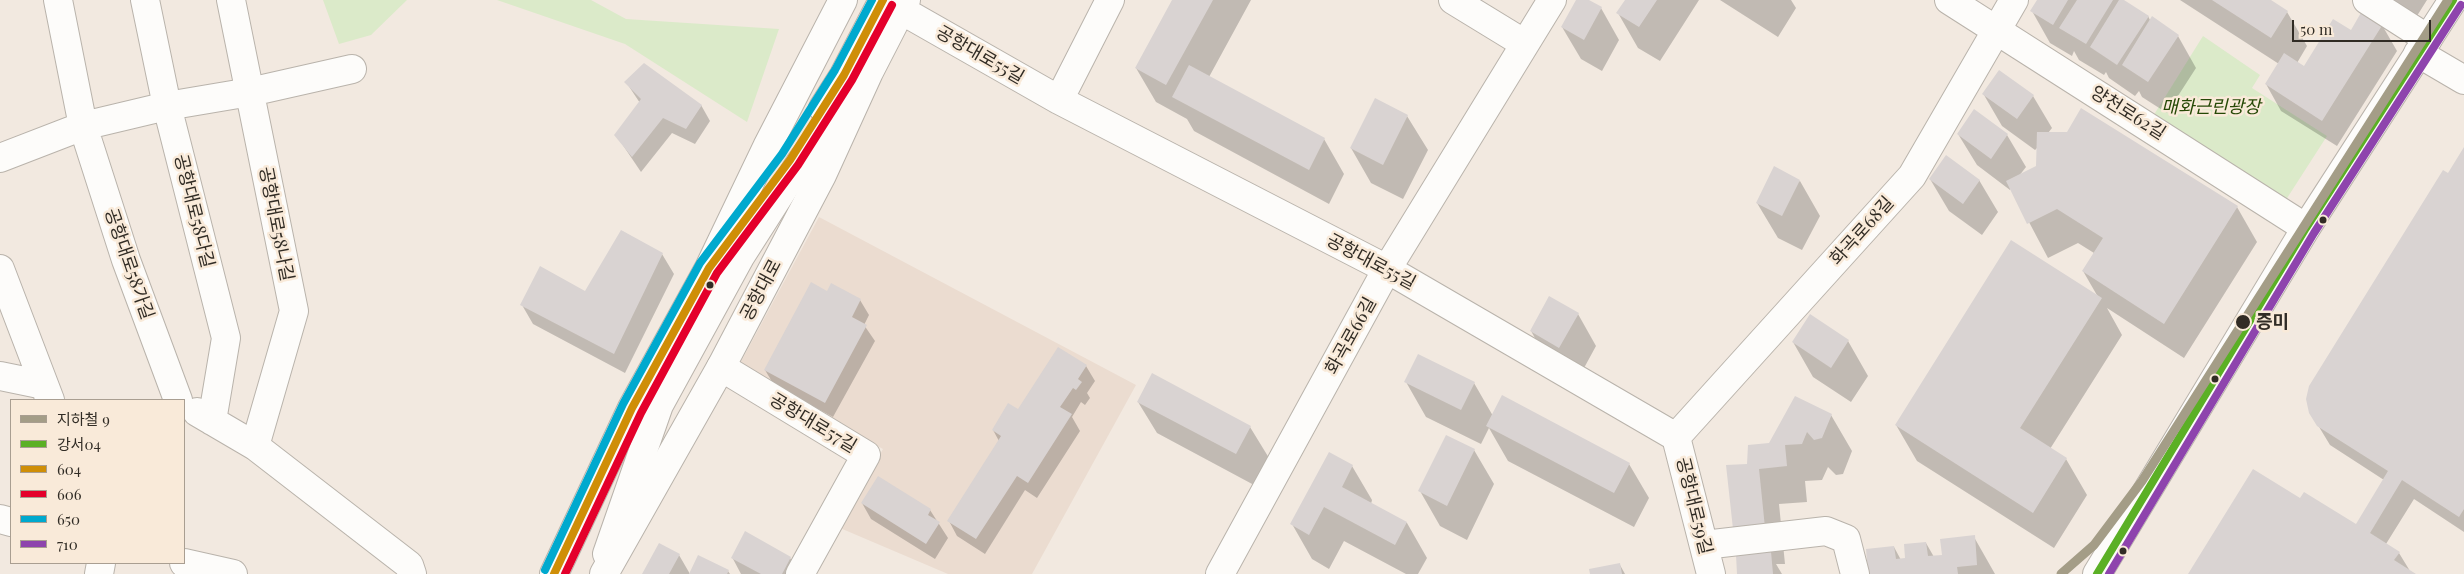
<!DOCTYPE html>
<html>
<head>
<meta charset="utf-8">
<style>
  body { margin:0 }
  #map { position:relative; width:2464px; height:574px; overflow:hidden; background:#f2e9e0; font-family:"Playfair Display","Noto Sans KR",serif }
  canvas { display:block }
  .legend { position:absolute; left:10px; top:399px; width:175px; height:165px; box-sizing:border-box; background:#f9ead9; border:1px solid #a99e91; margin:0; padding:6px 9px; list-style:none; font-size:15px; color:#312c25 }
  .legend li { display:flex; align-items:center; gap:10px; height:25px }
  .legend b { width:25px; border:1px solid #a99e91 }
  .scale { position:absolute; left:2292px; top:20px; width:139px; height:22px; box-sizing:border-box; border:2px solid #312c25; border-top:0; padding-left:6px; font-size:15px; line-height:18px; white-space:nowrap; color:#312c25; -webkit-text-stroke:4px #f9ead9; paint-order:stroke }
</style>
</head>
<body>
<div id="map">
<canvas width="2464" height="574"></canvas>
<ul class="legend">
<li><b style="height:6px;background:#a49d87"></b>지하철 9</li>
<li><b style="height:6px;background:#5bb025"></b>강서04</li>
<li><b style="height:6px;background:#cf8e07"></b>604</li>
<li><b style="height:6px;background:#e4002b"></b>606</li>
<li><b style="height:6px;background:#00a9ce"></b>650</li>
<li><b style="height:6px;background:#8e44ad"></b>710</li>
</ul>
<div class="scale">50 m</div>
</div>
<script>
const ctx = document.querySelector('canvas').getContext('2d');
ctx.lineJoin = 'round';
function paint(path, color) {
  ctx.fillStyle = color;
  ctx.fill(path, 'evenodd');
}
function toPath(rows) {
  const path = new Path2D();
  for (const r of rows) {
    path.moveTo(r[0], r[1]);
    for (let i = 2; i < r.length; i += 2) path.lineTo(r[i], r[i + 1]);
  }
  return path;
}
function strokePath(path, color, width, dash) {
  ctx.strokeStyle = color;
  ctx.lineWidth = width;
  ctx.lineCap = dash ? 'butt' : 'round';
  ctx.setLineDash(dash || []);
  ctx.stroke(path);
}
function label(font, color, halo, rows, align = 'center') {
  ctx.font = font + ' "Playfair Display","Noto Sans KR",serif';
  ctx.lineWidth = 5;
  ctx.setLineDash([]);
  ctx.textBaseline = 'middle';
  ctx.strokeStyle = halo;
  ctx.fillStyle = color;
  for (const [text, x, y, turn = 0] of rows) {
    ctx.save();
    ctx.translate(x, y);
    ctx.rotate((+turn || 0) * Math.PI / 180);
    ctx.textAlign = isNaN(turn) ? turn : align;
    if (halo) ctx.strokeText(text, 0, 0);
    ctx.fillText(text, 0, 0);
    ctx.restore();
  }
}
paint(toPath([
  [819,217,1136,385,1032,574,948,574,840,528,883,449,737,369]
]), '#ebdcd0');
paint(toPath([
  [323,0,407,0,371,35,339,44],
  [497,0,591,0,626,19,779,29,747,122,625,44],
  [2203,36,2260,75,2252,88,2327,136,2282,206,2150,121]
]), '#dbeac9');
paint(toPath([
  [1173,0,1251,0,1209,77,1324,139,1344,174,1329,204,1194,131,1187,119,1156,102,1136,68],
  [1577,0,1586,0,1601,8,1619,40,1602,71,1581,59,1562,27],
  [1626,0,1699,0,1660,61,1638,48,1618,13],
  [1720,0,1791,0,1796,8,1778,37],
  [2039,0,2122,0,2148,16,2151,22,2178,36,2196,68,2167,113,2142,97,2139,91,2135,96,2109,78,2106,72,2104,75,2079,60,2074,51,2072,56,2050,43,2032,11],
  [2180,0,2269,0,2287,12,2307,46,2297,63,2305,67,2382,25,2397,51,2337,146,2281,111,2266,84,2279,64],
  [2368,0,2427,0,2410,27],
  [626,82,701,105,710,121,695,144,672,133,641,172,616,135,640,103],
  [1984,95,2033,96,2052,128,2048,133,2237,207,2257,242,2184,358,2107,308,2122,335,2050,449,2066,459,2087,495,2054,548,1917,461,1896,425,2098,297,2083,271,2094,253,2078,243,2048,258,2011,188,2010,190,1977,165,1958,134,1974,111,2007,135,2026,167,2019,176,2038,167,2038,147,2035,150,2002,126],
  [1407,116,1428,150,1403,199,1371,183,1351,148],
  [2464,150,2464,532,2414,499,2386,544,2399,553,2410,571,2414,574,2190,574,2301,500,2356,526,2384,480,2330,445,2310,412],
  [1930,179,1979,180,1998,212,1982,235,1949,211],
  [1800,181,1820,216,1802,250,1778,238,1757,203],
  [622,231,662,254,674,274,625,373,533,324,522,305,585,293],
  [827,292,860,300,869,315,864,325,875,341,833,417,774,385,765,370],
  [1578,314,1596,346,1578,379,1549,363,1531,331],
  [1848,341,1868,376,1851,402,1813,377,1793,342],
  [1086,366,1095,381,1087,393,1090,398,1085,405,1081,402,1072,417,1080,431,1037,498,1025,490,985,554,957,536,949,521,999,441,993,430],
  [1406,382,1474,383,1493,416,1629,464,1649,498,1634,527,1508,461,1489,428,1481,444,1426,417],
  [1138,402,1250,427,1269,458,1254,485,1157,433],
  [1831,415,1852,451,1843,474,1836,475,1828,467,1822,480,1805,481,1807,502,1779,504,1785,564,1776,564,1782,574,1738,574,1750,555,1734,529,1748,466,1769,445],
  [1474,450,1494,484,1467,540,1440,526,1420,491],
  [1352,466,1372,500,1371,504,1407,523,1427,558,1418,574,1406,574,1344,541,1329,569,1312,559,1292,524],
  [862,503,930,510,948,538,935,559,871,519],
  [1974,537,1995,574,1869,574,1894,547,1901,560,1907,559,1926,543,1934,557,1943,556],
  [679,555,690,574,728,571,730,574,644,574],
  [732,557,790,558,800,574,741,574],
  [1620,565,1625,574,1592,574]
]), '#0003');
paint(toPath([
  [1172,0,1213,0,1166,85,1135,68],
  [1576,0,1589,0,1602,7,1584,40,1561,27],
  [1625,0,1657,0,1639,27,1616,13],
  [2037,0,2068,0,2053,25,2030,11],
  [2077,0,2113,0,2086,44,2059,28],
  [2119,0,2124,0,2149,16,2117,65,2090,47],
  [2212,0,2271,0,2288,11,2271,38],
  [2362,11,2383,24,2322,121,2265,84,2284,53,2304,66,2333,19,2351,30],
  [2152,16,2179,35,2148,82,2122,65],
  [644,63,702,105,686,129,663,118,632,157,614,135,641,99,624,82],
  [1189,65,1325,138,1309,170,1172,97],
  [1999,70,2034,95,2017,119,1982,94],
  [1375,98,1408,115,1383,165,1350,148],
  [2081,108,2238,206,2164,324,2082,271,2103,238,2057,209,2027,224,2006,181,2036,166,2037,132,2067,132],
  [1974,109,2008,134,1991,159,1957,134],
  [2464,147,2464,509,2459,517,2402,480,2370,533,2400,552,2394,560,2416,574,2188,574,2253,469,2300,498,2304,492,2356,524,2388,471,2317,426,2309,413,2306,399,2309,386,2443,170,2448,173],
  [1946,155,1980,180,1963,204,1929,179],
  [1774,166,1800,180,1782,216,1756,203],
  [621,230,663,253,614,354,520,305,540,266,585,291],
  [2011,240,2102,298,2020,428,2067,458,2033,513,1895,425],
  [811,282,827,291,831,283,861,299,852,317,867,325,825,403,764,370],
  [1549,296,1579,313,1559,348,1530,331],
  [1810,314,1849,340,1831,368,1792,342],
  [1058,347,1087,365,1078,379,1082,382,1076,390,1073,388,1060,407,1072,414,1028,483,1017,476,976,539,947,521,1001,436,992,430,1008,403,1018,409],
  [1418,354,1475,382,1461,410,1404,382],
  [1152,373,1251,426,1236,454,1137,402],
  [1502,395,1630,463,1614,493,1486,426],
  [1795,396,1832,414,1822,438,1814,440,1807,432,1802,444,1785,445,1787,466,1759,469,1765,528,1733,529,1726,465,1747,464,1748,445,1769,443],
  [1446,435,1475,449,1447,506,1418,491],
  [1329,452,1353,465,1342,487,1407,522,1395,545,1324,507,1309,535,1290,524],
  [878,476,931,509,928,515,940,522,926,544,861,503],
  [745,531,791,557,782,574,761,574,731,558],
  [1975,535,1977,565,1957,567,1958,574,1868,574,1866,549,1894,546,1896,559,1905,558,1904,544,1926,542,1928,556,1942,555,1940,539],
  [659,543,680,554,669,574,642,574],
  [1771,552,1773,574,1737,574,1736,555],
  [698,555,729,570,727,574,689,574],
  [1620,563,1622,574,1590,574,1589,569]
]), '#d9d3d2');
const minor = toPath([
  [58,0,83,126,126,260,178,400],
  [145,0,167,106,226,338,212,421],
  [231,0,294,311,255,446],
  [1453,0,1525,44],
  [1949,0,2306,228],
  [2367,0,2428,39],
  [901,10,1059,100,1387,269,1676,437],
  [2418,53,2464,80],
  [1059,100,1110,0],
  [823,108,844,75,883,0],
  [0,158,83,126,167,106,250,92,352,69],
  [0,269,50,400],
  [721,367,866,455,800,574],
  [0,376,44,385],
  [197,412,255,446,409,565,412,574],
  [1676,437,1912,176,2014,0],
  [1676,437,1711,574],
  [0,519,11,522],
  [1704,545,1826,531,1846,539,1855,574],
  [607,554,659,405,740,257,800,163,854,92],
  [184,563,233,574],
  [99,574,101,563],
  [1220,574,1387,269,1552,0]
]);
const major = toPath([
  [554,574,632,408,709,268,767,147,843,0],
  [604,574,721,367,822,175,869,72,906,0],
  [2097,574,2306,228,2453,0]
]);
strokePath(minor, '#b9b3ab', 30);
strokePath(major, '#b9b3ab', 30);
strokePath(minor, '#fdfcfa', 28);
strokePath(major, '#fdfcfa', 28);
strokePath(toPath([
  [2097,574,2306,228,2453,0]
]), '#5bb025', 8);
strokePath(toPath([
  [554,574,632,408,709,268,790,160,844,75,883,0]
]), '#cf8e07', 8);
strokePath(toPath([
  [565,574,641,413,717,273,798,165,852,80,892,5]
]), '#e4002b', 8);
strokePath(toPath([
  [545,570,623,404,700,263,782,154,835,70,872,0]
]), '#00a9ce', 8);
strokePath(toPath([
  [2109,574,2314,233,2461,5]
]), '#8e44ad', 8);
strokePath(toPath([
  [2061,574,2094,545,2142,481,2448,0]
]), '#a49d87', 9);
for (const [x, y, r, color] of [
  [2323,220,4.5,"#312c25"],
  [710,285,4.5,"#312c25"],
  [2243,322,8,"#312c25"],
  [2215,379,4.5,"#312c25"],
  [2123,551,4.5,"#312c25"]
]) {
  const dot = new Path2D();
  dot.arc(x, y, r, 0, 2 * Math.PI);
  ctx.fillStyle = color;
  ctx.fill(dot);
  strokePath(dot, '#f9ead9', 2);
}
label('18px', '#312c25', '#f9ead9', [
  ["공항대로55길",980,55,30],
  ["양천로62길",2128,113,32],
  ["공항대로58다길",194,211,76],
  ["공항대로58나길",276,224,79],
  ["화곡로68길",1862,231,-48],
  ["공항대로55길",1371,262,28],
  ["공항대로58가길",129,264,71],
  ["공항대로",761,290,-62],
  ["화곡로66길",1351,336,-61],
  ["공항대로57길",813,423,31],
  ["공항대로59길",1694,506,76]
]);
label('italic 18px', '#264906', '#f9ead9', [
  ["매화근린광장",2211,107]
]);
label('bold 18px', '#312c25', '#f9ead9', [
  ["증미",2256,322]
], 'left');
</script>
</body>
</html>
